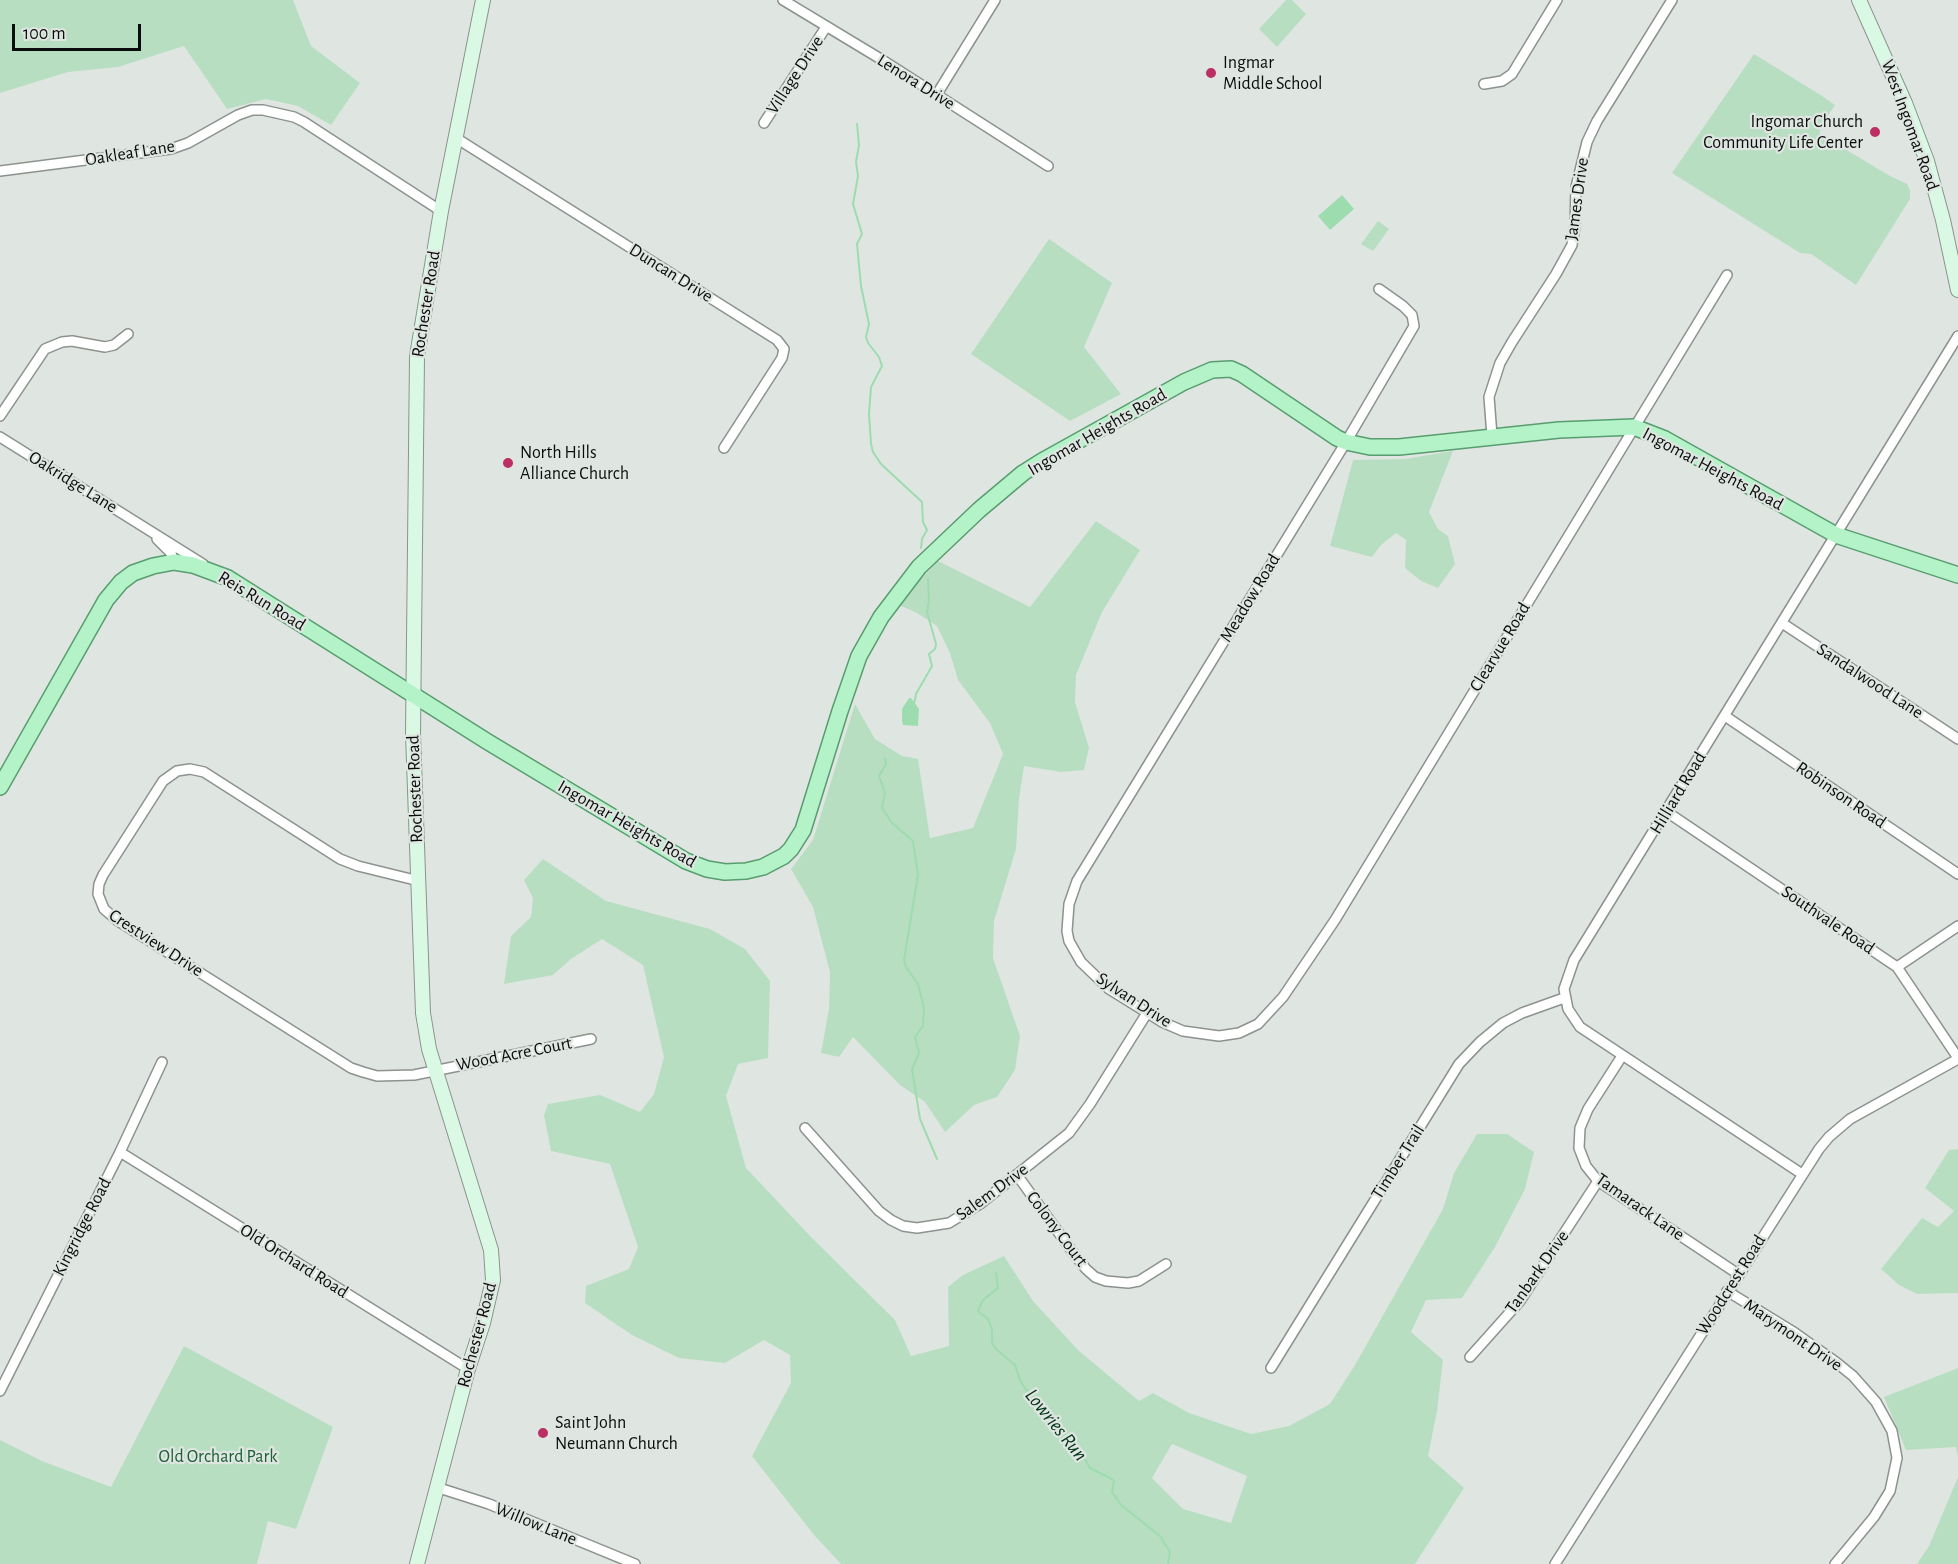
<!DOCTYPE html>
<html>
<head>
<meta charset="utf-8">
<style>
  body { margin:0 }
  #map { position:relative; width:1958px; height:1564px; overflow:hidden; background:#dfe6e1; font-family:"Alegreya Sans",sans-serif }
  canvas { display:block }
  .scale { position:absolute; left:12px; top:24px; width:129px; height:27px; box-sizing:border-box; border:3px solid #0b0d0c; border-top:0; padding-left:8px; font-size:18px; line-height:21px; white-space:nowrap; color:#0b0d0c; -webkit-text-stroke:4px #dfe6e1; paint-order:stroke }
</style>
</head>
<body>
<div id="map">
<canvas width="1958" height="1564"></canvas>
<div class="scale">100 m</div>
</div>
<script>
const ctx = document.querySelector('canvas').getContext('2d');
ctx.lineJoin = 'round';
function paint(path, color) {
  ctx.fillStyle = color;
  ctx.fill(path, 'evenodd');
}
function toPath(rows) {
  const path = new Path2D();
  for (const r of rows) {
    path.moveTo(r[0], r[1]);
    for (let i = 2; i < r.length; i += 2) path.lineTo(r[i], r[i + 1]);
  }
  return path;
}
function strokePath(path, color, width, dash) {
  ctx.strokeStyle = color;
  ctx.lineWidth = width;
  ctx.lineCap = dash ? 'butt' : 'round';
  ctx.setLineDash(dash || []);
  ctx.stroke(path);
}
function label(font, color, halo, rows, align = 'center') {
  ctx.font = font + ' "Alegreya Sans",sans-serif';
  ctx.lineWidth = 4.5;
  ctx.setLineDash([]);
  ctx.textBaseline = 'middle';
  ctx.strokeStyle = halo;
  ctx.fillStyle = color;
  for (const [text, x, y, turn = 0] of rows) {
    ctx.save();
    ctx.translate(x, y);
    ctx.rotate((+turn || 0) * Math.PI / 180);
    ctx.textAlign = isNaN(turn) ? turn : align;
    if (halo) ctx.strokeText(text, 0, 0);
    ctx.fillText(text, 0, 0);
    ctx.restore();
  }
}
paint(toPath([
  [0,0,293,0,311,46,360,83,331,125,298,106,266,99,227,109,184,46,118,67,68,72,0,93],
  [1286,0,1292,0,1306,14,1277,47,1259,29],
  [1754,54,1819,94,1835,105,1820,128,1820,134,1890,176,1907,184,1910,190,1910,199,1856,285,1811,254,1800,253,1672,173],
  [1378,221,1389,229,1373,251,1361,244],
  [1049,239,1112,283,1084,347,1121,394,1070,421,971,354],
  [1453,451,1429,512,1438,529,1448,536,1455,564,1438,588,1421,581,1405,568,1406,540,1396,533,1381,545,1372,557,1330,546,1353,460,1405,459],
  [1096,521,1140,550,1102,612,1076,675,1075,702,1089,748,1084,770,1061,772,1024,766,1019,799,1016,849,994,921,993,958,1020,1036,1015,1070,997,1097,974,1105,945,1132,925,1102,900,1085,853,1037,839,1057,821,1053,829,1009,830,972,813,907,791,869,813,840,855,704,875,739,902,756,918,759,930,838,973,828,1003,754,990,723,958,680,950,653,937,626,917,613,899,605,918,582,938,561,1030,607],
  [543,859,606,901,710,929,745,949,770,981,768,1058,738,1064,726,1096,746,1168,812,1238,895,1320,911,1356,949,1346,948,1287,963,1275,1004,1256,1033,1301,1078,1350,1139,1401,1153,1393,1189,1413,1251,1434,1289,1426,1330,1404,1355,1365,1443,1209,1454,1173,1477,1134,1507,1134,1534,1152,1525,1189,1495,1247,1462,1298,1426,1300,1411,1332,1443,1360,1437,1411,1428,1456,1464,1488,1415,1564,841,1564,814,1535,752,1456,791,1383,790,1355,764,1340,725,1363,679,1358,632,1335,585,1303,586,1286,629,1269,638,1247,610,1164,551,1151,544,1115,548,1104,600,1095,640,1112,654,1094,664,1057,643,965,602,939,571,959,553,975,504,984,511,936,531,917,533,898,524,880],
  [1172,1444,1247,1476,1231,1523,1183,1509,1152,1478],
  [1958,1149,1958,1293,1917,1294,1899,1285,1881,1269,1922,1218,1938,1227,1954,1211,1925,1188,1949,1150],
  [184,1346,333,1427,296,1529,268,1521,257,1564,0,1564,0,1440,42,1461,111,1487],
  [1958,1368,1958,1457,1956,1447,1906,1450,1884,1397],
  [1958,1477,1958,1564,1917,1564,1929,1546]
]), '#b8dec2');
paint(toPath([
  [1342,195,1354,209,1330,230,1318,216],
  [909,698,911,698,919,709,918,726,903,725,902,720,902,709]
]), '#9ddcaf');
strokePath(toPath([
  [857,124,859,145,856,162,858,176,853,204,862,234,857,244,861,286,869,324,866,337,868,343,879,357,882,366,871,387,869,414,871,444,873,452,881,464,922,502,923,522,927,530,922,539,921,548],
  [914,704,916,694,932,666,929,654,935,649,936,644,927,612,929,600,928,579],
  [885,758,886,764,879,776,885,793,882,808,892,823,913,841,918,875,904,960,906,967,918,984,924,1008,923,1026,915,1037,919,1053,912,1069,920,1119,937,1159],
  [996,1273,998,1288,983,1300,978,1311,988,1319,992,1329,992,1343,996,1349,1015,1365,1020,1380,1025,1388,1081,1452,1090,1468,1110,1478,1114,1481,1112,1492,1121,1505,1160,1536,1170,1552,1168,1564]
]), '#9ddcaf', 2);
const street = toPath([
  [783,0,884,61,1048,166],
  [1484,84,1502,81,1512,74,1557,0],
  [937,94,995,0],
  [764,123,826,27],
  [456,138,777,340,784,349,782,358,724,448],
  [0,171,171,149,188,143,238,115,252,110,263,110,294,117,304,122,441,211],
  [1379,289,1403,306,1412,315,1414,326,1346,442,1077,881,1069,904,1067,931,1069,941,1081,962,1109,989,1162,1022,1183,1031,1219,1036,1239,1033,1258,1024,1283,997,1335,920,1727,275],
  [0,416,45,349,62,342,72,341,105,347,114,345,128,334],
  [1492,436,1489,397,1500,363,1512,342,1556,274,1572,245,1575,226,1576,187,1587,142,1597,121,1672,0],
  [0,437,203,564],
  [157,539,171,553,174,562],
  [1782,623,1958,739],
  [1725,716,1958,874],
  [1667,812,1897,967,1958,1058],
  [419,881,358,866,340,859,204,772,190,769,177,771,163,781,103,875,99,884,98,894,104,909,118,921,351,1068,363,1072,377,1076,414,1075,591,1039],
  [1897,967,1958,926],
  [1622,1056,1588,1109,1580,1128,1579,1148,1586,1166,1598,1181,1738,1274],
  [805,1128,879,1211,891,1220,903,1226,917,1228,949,1223,980,1204,1069,1133,1090,1104,1147,1013],
  [120,1152,468,1369],
  [1802,1174,1580,1027,1568,1009,1564,989,1574,960,1958,336],
  [1017,1175,1077,1258,1086,1269,1095,1277,1106,1281,1128,1283,1139,1281,1166,1264],
  [1727,1291,1792,1331,1837,1363,1853,1376,1876,1402,1892,1431,1897,1458,1890,1491,1874,1517,1835,1564],
  [1470,1357,1520,1301,1598,1181],
  [1271,1368,1459,1064,1480,1042,1503,1023,1522,1013,1564,998],
  [0,1391,120,1152,162,1062],
  [436,1487,489,1504,635,1564],
  [1555,1564,1819,1149,1829,1137,1850,1119,1958,1059]
]);
const secondary = toPath([
  [1859,0,1905,103,1927,161,1943,220,1958,290],
  [417,1564,468,1369,483,1323,493,1280,491,1250,429,1049,423,1013,413,734,417,356,441,211,483,0]
]);
const primary = toPath([
  [0,787,106,600,121,582,133,573,153,566,174,562,193,565,228,578,488,742,686,861,707,869,725,872,746,871,763,867,784,856,791,849,803,830,840,711,859,656,881,617,919,567,979,510,1023,473,1042,461,1184,382,1212,370,1231,369,1242,374,1337,438,1346,442,1370,447,1399,447,1559,430,1634,427,1665,439,1836,535,1958,575]
]);
strokePath(street, '#8c928d', 12);
strokePath(secondary, '#8c928d', 16);
strokePath(primary, '#589d6f', 18);
strokePath(street, '#fff', 9);
strokePath(secondary, '#daf9e4', 14);
strokePath(primary, '#b4f2c8', 15);
for (const [x, y, r, color] of [
  [1211,73,6,"#bb2f64"],
  [1875,132,6,"#bb2f64"],
  [508,463,6,"#bb2f64"],
  [543,1433,6,"#bb2f64"]
]) {
  const dot = new Path2D();
  dot.arc(x, y, r, 0, 2 * Math.PI);
  ctx.fillStyle = color;
  ctx.fill(dot);
  strokePath(dot, '#dfe6e1', 2);
}
label('18px', '#0b0d0c', '#dfe6e1', [
  ["Ingmar",1223,63],
  ["Middle School",1223,84],
  ["Ingomar Church",1863,122,"right"],
  ["Community Life Center",1863,143,"right"],
  ["North Hills",520,453],
  ["Alliance Church",520,474],
  ["Saint John",555,1423],
  ["Neumann Church",555,1444]
], 'left');
label('18px', '#0b0d0c', '#dfe6e1', [
  ["Village Drive",795,75,-57],
  ["Lenora Drive",916,82,32],
  ["West Ingomar Road",1910,125,70],
  ["Oakleaf Lane",130,153,-9],
  ["James Drive",1577,199,-82],
  ["Duncan Drive",671,273,32],
  ["Rochester Road",426,304,-81],
  ["Ingomar Heights Road",1097,432,-30],
  ["Ingomar Heights Road",1713,469,28],
  ["Oakridge Lane",73,482,32],
  ["Meadow Road",1250,598,-59],
  ["Reis Run Road",262,601,31],
  ["Clearvue Road",1500,647,-59],
  ["Sandalwood Lane",1870,681,33],
  ["Rochester Road",415,789,-92],
  ["Hilliard Road",1678,793,-59],
  ["Robinson Road",1841,795,34],
  ["Ingomar Heights Road",627,824,30],
  ["Southvale Road",1828,920,34],
  ["Crestview Drive",156,943,33],
  ["Sylvan Drive",1134,1000,33],
  ["Wood Acre Court",514,1054,-11],
  ["Timber Trail",1398,1162,-58],
  ["Salem Drive",992,1192,-36],
  ["Tamarack Lane",1640,1207,35],
  ["Kingridge Road",82,1227,-63],
  ["Colony Court",1057,1229,53],
  ["Old Orchard Road",294,1261,32],
  ["Tanbark Drive",1537,1272,-55],
  ["Woodcrest Road",1731,1285,-58],
  ["Rochester Road",477,1335,-75],
  ["Marymont Drive",1793,1335,34],
  ["Willow Lane",536,1524,22]
]);
label('18px', '#1b6036', '#dfe6e1', [
  ["Old Orchard Park",218,1457]
]);
label('italic 20px', '#013317', '#dfe6e1', [
  ["Lowries Run",1056,1425,51]
]);
</script>
</body>
</html>
